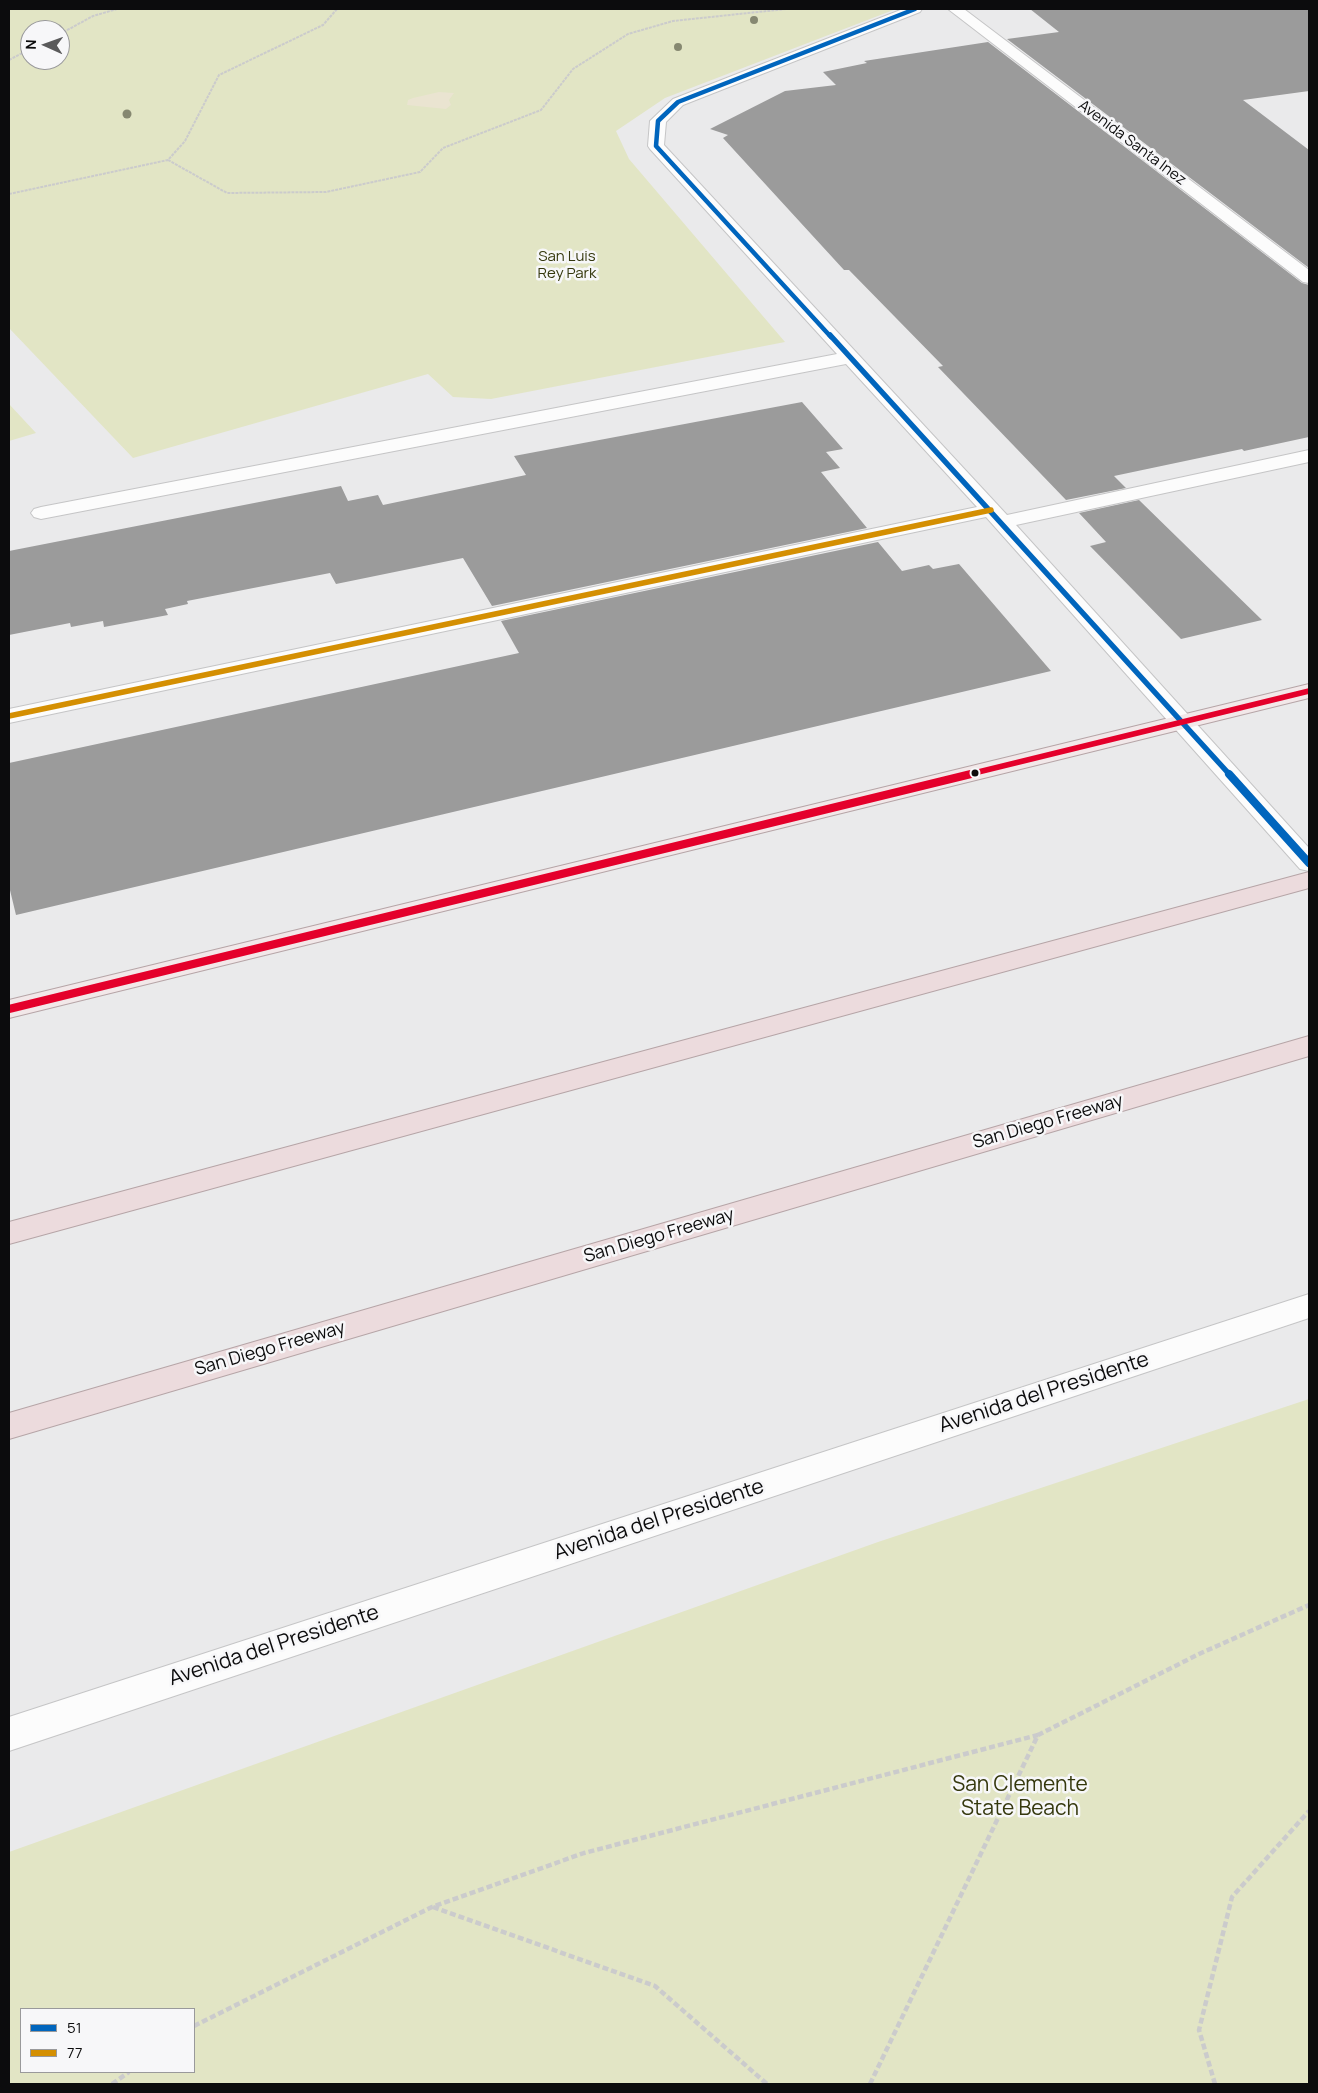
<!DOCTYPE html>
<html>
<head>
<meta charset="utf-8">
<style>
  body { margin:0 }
  #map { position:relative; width:1318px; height:2093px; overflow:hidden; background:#eaeaeb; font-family:Manrope,sans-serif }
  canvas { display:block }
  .frame { position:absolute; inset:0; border:10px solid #0c0c0d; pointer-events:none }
  .legend { position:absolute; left:20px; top:2008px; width:175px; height:65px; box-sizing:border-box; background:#f7f7f9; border:1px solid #99999b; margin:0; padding:6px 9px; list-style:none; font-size:15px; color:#0c0c0d }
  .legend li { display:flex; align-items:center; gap:10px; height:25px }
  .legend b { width:25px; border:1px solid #99999b }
  .north { position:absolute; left:20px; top:20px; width:50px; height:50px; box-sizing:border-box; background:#f7f7f9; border:1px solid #99999b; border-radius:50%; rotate:272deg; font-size:14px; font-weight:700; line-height:20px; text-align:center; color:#0c0c0d }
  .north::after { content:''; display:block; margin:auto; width:18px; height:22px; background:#5a5a5b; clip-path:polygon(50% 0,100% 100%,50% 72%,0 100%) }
</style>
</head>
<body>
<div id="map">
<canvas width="1318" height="2093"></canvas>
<div class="frame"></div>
<ul class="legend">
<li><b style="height:6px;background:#0065bd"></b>51</li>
<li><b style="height:6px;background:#d48f02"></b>77</li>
</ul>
<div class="north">N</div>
</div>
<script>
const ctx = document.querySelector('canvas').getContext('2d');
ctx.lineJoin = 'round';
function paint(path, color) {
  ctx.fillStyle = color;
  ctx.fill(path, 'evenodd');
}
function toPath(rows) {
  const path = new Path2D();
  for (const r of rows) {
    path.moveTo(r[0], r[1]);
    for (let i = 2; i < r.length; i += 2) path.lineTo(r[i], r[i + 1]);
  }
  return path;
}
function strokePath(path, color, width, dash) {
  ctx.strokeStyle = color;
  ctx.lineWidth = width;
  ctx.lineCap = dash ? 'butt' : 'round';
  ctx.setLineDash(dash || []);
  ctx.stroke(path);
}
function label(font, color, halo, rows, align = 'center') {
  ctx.font = font + ' Manrope,sans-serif';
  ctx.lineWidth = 5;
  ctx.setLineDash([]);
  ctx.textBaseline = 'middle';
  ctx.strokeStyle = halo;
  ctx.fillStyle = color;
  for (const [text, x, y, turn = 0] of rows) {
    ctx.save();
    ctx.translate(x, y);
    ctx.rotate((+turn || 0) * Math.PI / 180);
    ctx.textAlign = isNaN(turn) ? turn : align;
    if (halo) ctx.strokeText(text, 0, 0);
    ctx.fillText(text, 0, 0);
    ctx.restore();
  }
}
paint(toPath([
  [9,9,896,9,665,98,616,131,629,159,785,342,491,399,453,397,428,374,133,458,9,328],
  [30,30,60,30,60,60,30,60],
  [9,404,36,433,9,441],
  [1309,1399,1309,2084,9,2084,9,1852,878,1542],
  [194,2009,194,2072,21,2072,21,2009]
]), '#e2e5c5');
paint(toPath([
  [439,92,454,93,449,100,451,105,446,109,407,105,408,100,413,98]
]), '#eae4d1');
paint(toPath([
  [1030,9,1309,9,1309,91,1243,100,1309,150,1309,268,1007,39,1059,32],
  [988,42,1302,283,1309,285,1309,437,1244,451,1242,449,1114,476,1126,488,1066,500,938,367,943,366,849,270,844,270,723,138,728,135,710,129,785,91,836,85,823,72,867,63,864,61],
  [802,402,843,449,826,452,840,468,821,472,867,528,492,606,463,558,336,584,330,573,187,601,188,604,165,609,168,615,104,627,103,621,71,627,70,623,9,635,9,551,341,486,348,501,378,495,383,505,526,475,514,456],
  [1139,500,1262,620,1181,639,1090,546,1106,542,1079,513],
  [878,542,902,571,929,565,933,569,959,564,1051,671,16,915,9,886,9,763,519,653,501,621]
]), '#9b9b9b');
const minor = toPath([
  [903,9,922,9,920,12,683,105,666,122,664,145,1007,515,1309,450,1309,462,1016,525,1309,848,1309,871,1300,869,986,517,9,723,9,709,977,507,846,364,41,519,34,517,31,513,34,509,41,507,837,354,650,149,648,146,650,121,673,99,903,9],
  [948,9,964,9,1309,270,1309,283,1303,282,948,9],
  [1309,1294,1309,1318,9,1751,9,1717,1309,1294]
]);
const major = toPath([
  [1309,684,1309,698,9,1018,9,1000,1309,684]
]);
const highway = toPath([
  [1309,872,1309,888,9,1244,9,1222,1309,872],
  [1309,1036,1309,1056,9,1439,9,1413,1309,1036]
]);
strokePath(minor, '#c5c5c6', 2);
strokePath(major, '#b6a5a7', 2);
strokePath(highway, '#b6a5a7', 2);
strokePath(toPath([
  [60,34,93,16,117,9],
  [9,60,30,49],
  [168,160,227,193,326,192,420,172,443,148,541,110,573,69,628,34,673,21,786,9],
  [9,194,168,160,185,141,219,75,323,25,337,9]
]), '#cbcbcc', 2, [3, 1]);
strokePath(toPath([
  [433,1907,655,1986,767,2084],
  [194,2026,432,1907,584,1853,1038,1735],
  [112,2084,129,2072],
  [870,2084,1038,1735,1199,1654,1309,1605],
  [1215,2084,1199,2030,1232,1897,1309,1811]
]), '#cbcbcc', 4.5, [6, 3]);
paint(minor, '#fcfcfc');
paint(major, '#f2e8e9');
paint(highway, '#ecdbdd');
strokePath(toPath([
  [831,337,656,146,658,121,678,102,915,9]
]), '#0065bd', 4.5);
strokePath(toPath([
  [830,335,1230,775]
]), '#0065bd', 5.5);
strokePath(toPath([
  [1229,774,1309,863]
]), '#0065bd', 8);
strokePath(toPath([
  [9,716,991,510]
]), '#d48f02', 5.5);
strokePath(toPath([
  [966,775,1309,691]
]), '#e4002b', 5.5);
strokePath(toPath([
  [9,1009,971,774]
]), '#e4002b', 8);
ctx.fillStyle = '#868871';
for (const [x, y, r] of [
  [754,20,4],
  [678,47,4],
  [127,114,4.5]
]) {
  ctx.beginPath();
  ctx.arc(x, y, r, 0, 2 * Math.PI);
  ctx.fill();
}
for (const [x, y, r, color] of [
  [975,773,4.5,"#0c0c0d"]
]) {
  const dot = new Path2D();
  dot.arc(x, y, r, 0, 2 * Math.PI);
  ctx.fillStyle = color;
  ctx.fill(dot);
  strokePath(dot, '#f7f7f9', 2);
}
label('15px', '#0c0c0d', '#f7f7f9', [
  ["Avenida Santa Inez",1132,143,37]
]);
label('15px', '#35380d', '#f7f7f9', [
  ["San Luis",567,257],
  ["Rey Park",567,274]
]);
label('18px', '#0c0c0d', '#f7f7f9', [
  ["San Diego Freeway",1048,1122,-16],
  ["San Diego Freeway",659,1236,-16],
  ["San Diego Freeway",270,1349,-16]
]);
label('21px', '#0c0c0d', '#f7f7f9', [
  ["Avenida del Presidente",1044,1393,-18],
  ["Avenida del Presidente",659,1520,-18],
  ["Avenida del Presidente",274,1646,-18]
]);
label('21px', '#35380d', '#f7f7f9', [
  ["San Clemente",1020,1785],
  ["State Beach",1020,1809]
]);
</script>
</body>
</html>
